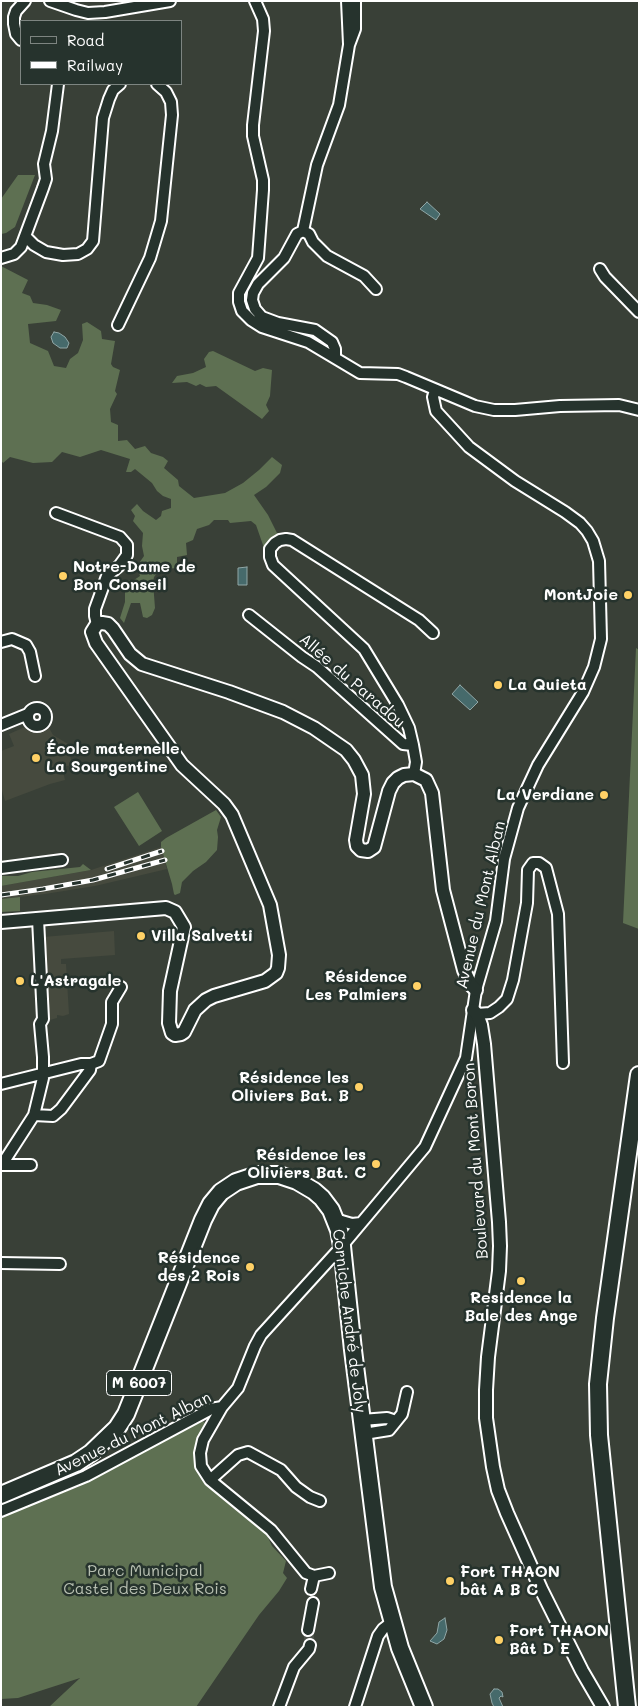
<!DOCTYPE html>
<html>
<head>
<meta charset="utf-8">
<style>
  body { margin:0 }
  #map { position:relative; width:640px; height:1708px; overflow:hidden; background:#394037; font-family:Mali,sans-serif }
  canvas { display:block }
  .frame { position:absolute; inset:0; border:2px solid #fff; pointer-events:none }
  .legend { position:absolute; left:20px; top:20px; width:162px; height:65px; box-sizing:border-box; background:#26332d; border:1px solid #7d8581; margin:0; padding:6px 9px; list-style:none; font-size:15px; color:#fff }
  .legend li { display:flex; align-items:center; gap:10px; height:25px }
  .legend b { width:25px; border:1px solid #7d8581 }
</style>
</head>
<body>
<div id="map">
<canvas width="640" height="1708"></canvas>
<div class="frame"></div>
<ul class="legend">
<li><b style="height:6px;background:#26332d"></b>Road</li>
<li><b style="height:6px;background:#fff"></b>Railway</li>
</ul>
</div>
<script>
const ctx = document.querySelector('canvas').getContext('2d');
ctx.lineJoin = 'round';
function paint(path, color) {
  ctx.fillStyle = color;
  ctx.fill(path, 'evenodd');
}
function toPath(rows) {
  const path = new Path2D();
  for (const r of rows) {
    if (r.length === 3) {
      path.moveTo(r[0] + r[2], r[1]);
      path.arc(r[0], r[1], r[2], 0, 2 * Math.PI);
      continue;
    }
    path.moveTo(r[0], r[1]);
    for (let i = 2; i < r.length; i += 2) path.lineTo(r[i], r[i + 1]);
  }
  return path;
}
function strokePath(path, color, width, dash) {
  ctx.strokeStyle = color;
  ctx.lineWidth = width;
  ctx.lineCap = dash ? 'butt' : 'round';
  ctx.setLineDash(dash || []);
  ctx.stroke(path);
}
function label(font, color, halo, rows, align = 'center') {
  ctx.font = font + ' Mali,sans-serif';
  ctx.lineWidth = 5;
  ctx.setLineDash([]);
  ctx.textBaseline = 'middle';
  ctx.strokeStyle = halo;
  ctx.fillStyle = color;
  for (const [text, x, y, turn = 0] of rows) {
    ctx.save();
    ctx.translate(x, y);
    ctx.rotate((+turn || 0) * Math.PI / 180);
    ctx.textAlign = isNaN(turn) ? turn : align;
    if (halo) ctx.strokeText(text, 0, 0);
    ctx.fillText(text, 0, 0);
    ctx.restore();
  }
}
paint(toPath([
  [48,726,53,735,68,744,72,765,62,767,65,780,50,784,5,801,1,787,1,751,14,746,9,734,25,727,35,732],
  [161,847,167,869,95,886,45,894,1,899,1,886,91,870],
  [114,931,115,955,61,959,61,964,66,964,69,1014,63,1016,57,1015,57,1018,46,1021,43,937]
]), '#464a3e');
paint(toPath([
  [18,175,35,175,15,227,6,233,1,234,1,199],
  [1,266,28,280,22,293,30,296,33,303,47,305,61,310,56,321,28,324,30,343,48,351,54,366,66,368,70,359,78,353,83,340,82,324,87,322,101,331,102,339,115,341,111,364,113,367,120,370,115,391,117,394,110,409,111,422,118,425,118,441,127,440,135,449,145,446,151,453,163,457,168,461,164,468,178,480,179,486,194,498,225,493,243,483,259,470,272,457,282,465,280,473,266,487,254,495,268,515,278,535,270,541,263,551,263,545,256,525,251,521,230,523,228,520,214,520,209,525,197,529,193,540,186,543,187,555,177,557,177,568,163,569,158,572,154,577,153,582,155,608,152,615,147,618,143,617,140,603,131,603,124,623,120,618,125,602,125,590,128,580,134,580,140,576,137,566,144,556,142,546,143,533,133,521,135,516,131,510,137,504,143,511,156,520,161,516,162,511,171,508,171,499,163,496,157,491,152,483,135,469,131,472,126,472,130,459,101,450,80,457,62,452,52,462,33,463,10,457,3,463,1,460],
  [213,351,255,371,263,368,272,370,270,396,266,405,269,411,262,419,216,386,206,387,200,384,196,386,187,382,172,383,177,376,193,373,206,367,204,359,209,352],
  [636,648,639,650,639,929,623,923],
  [138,792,162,831,139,846,114,807],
  [216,810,221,817,217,830,218,837,217,850,206,862,193,871,182,882,180,893,175,895,174,894,172,884,161,847,161,842,166,838],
  [83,864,91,870,1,886,1,876,18,876,32,872,80,867],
  [20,897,20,911,1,912,1,899],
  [201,1419,207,1425,198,1469,200,1475,205,1481,264,1529,272,1546,286,1561,283,1573,287,1578,279,1591,259,1615,196,1707,49,1707,80,1678,18,1698,1,1699,1,1516,78,1487]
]), '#5e7052');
const water = toPath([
  [427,202,440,214,436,220,420,209,427,202],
  [54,332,59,333,65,337,69,343,67,348,60,348,53,343,51,337,54,332],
  [247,567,247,585,238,585,238,568,247,567],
  [460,685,478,702,470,710,452,694,460,685],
  [445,1618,447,1630,444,1639,437,1644,430,1641,437,1633,439,1622,445,1618],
  [494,1689,498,1689,502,1692,503,1697,501,1696,499,1698,503,1707,494,1707,492,1703,490,1694,494,1689]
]);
paint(water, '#466a6b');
strokePath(water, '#90a6a6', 1);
strokePath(toPath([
  [308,1630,310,1645]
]), '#4d534b', 10, [10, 5]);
const minor = toPath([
  [50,1,76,10,88,13,105,12,170,1],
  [255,1,263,19,264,31,253,125,253,136,263,180,263,190,258,258,239,293,239,302,242,311,251,320,262,327,308,342,360,373,398,374,406,377,475,406,494,410,515,410,560,406,619,405,639,410],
  [347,1,349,44],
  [21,40,16,34,14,24,14,17,16,11,25,1],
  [303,231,317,165,339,105,349,45,355,29,355,1],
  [26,237,34,245,46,252,63,255,78,254,87,249,93,241,103,118,109,99,113,90,120,84],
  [1,258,14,254,21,247,43,188,46,179,44,164,52,131,58,84],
  [600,269,605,277,639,312],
  [118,325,150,258,161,221,172,115,171,102,166,92,157,84],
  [335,358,335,349,332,342,315,330,278,323,262,317,255,309,252,300,253,293,258,284,284,258,297,234,303,231,309,234,313,242,327,256,364,276,376,289],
  [56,513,120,537,127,545,127,555,119,566,107,576,95,609,95,616,97,624],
  [249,615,302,657,317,667,403,744,413,745,416,762,414,774],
  [1,642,12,639,26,645,30,652,35,676],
  [37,717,9],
  [1,725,28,714],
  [413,745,409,728,398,705,364,649,273,565,270,557,270,549,275,543,280,540,286,539,292,540,419,620,433,633],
  [1,868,62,860],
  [477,1014,490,1013,499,1007,507,999,513,980,527,903,528,870,533,863,539,863,546,868,558,914,563,1063],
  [1,1084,81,1064,91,1064],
  [34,1115,53,1116,61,1109,90,1070,91,1064,99,1061,112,1024,112,1002,121,987],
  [1,1165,31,1165],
  [4,1165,5,1160,34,1115,43,1078,43,1057,40,1024,43,1019,38,919],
  [335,1219,352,1224,361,1223],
  [1,1263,60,1264],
  [362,1420,387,1418,396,1421],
  [364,1434,389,1430,402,1414,407,1392],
  [210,1480,238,1455,248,1452,281,1470,296,1487,310,1497,320,1501],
  [1,1511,86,1476,211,1409,222,1407],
  [329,1573,314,1576,306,1573,271,1530,210,1480,201,1466,200,1453,203,1440,222,1407,238,1388,255,1346,261,1335,342,1246,425,1147,466,1058,476,990,496,921,504,859,518,808,538,765,583,692,594,667,601,639,599,561,593,541,587,531,580,523,565,512,515,481,469,447,436,411,433,397,435,390],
  [311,1589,314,1576],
  [308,1630,313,1603],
  [279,1707,294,1667,309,1649,310,1645],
  [355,1707,378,1636,383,1629,392,1622]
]);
const tertiary = toPath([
  [1,922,166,908,175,912,184,927,170,991,169,1023,172,1033,175,1035,181,1034,184,1032,195,1010,206,1000,214,996,265,981,276,973,278,968,279,955,270,905,232,815,224,804,182,765,96,643,92,632,97,624,102,623,108,624,113,629,130,654,142,664,229,692,283,712,314,728,346,750,354,760,362,775,364,794,356,840,357,846,361,850,368,851,374,847,389,791,393,783,398,778,404,775,414,774,426,780,432,793,443,890,464,970,471,985,476,990],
  [473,1010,477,1014,481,1025,484,1044,499,1222,500,1246,499,1271,488,1357,486,1390,486,1418,493,1467,498,1490,507,1513,541,1589,582,1671,603,1707]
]);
const primary = toPath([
  [1,1495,76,1463,91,1453,117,1428,126,1414,136,1389,203,1220,211,1204,221,1192,236,1182,257,1175,279,1175,297,1181,314,1191,322,1198,331,1210,339,1230,342,1246,353,1350,383,1587,400,1648,424,1707],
  [627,1707,599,1435,598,1384,605,1318,639,1075]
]);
strokePath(minor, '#fff', 14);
strokePath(tertiary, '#fff', 16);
strokePath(primary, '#fff', 20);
strokePath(minor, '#26332d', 10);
strokePath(tertiary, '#26332d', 12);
strokePath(primary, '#26332d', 16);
const rail = toPath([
  [107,869,162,851],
  [1,895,43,889,93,880,165,860]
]);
strokePath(rail, '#fff', 5);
strokePath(rail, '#26332d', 3, [9]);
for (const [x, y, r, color] of [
  [63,576,5,"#ffd166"],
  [628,595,5,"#ffd166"],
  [498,685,5,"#ffd166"],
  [36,758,5,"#ffd166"],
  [604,795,5,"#ffd166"],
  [141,936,5,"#ffd166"],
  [20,981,5,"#ffd166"],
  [417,986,5,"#ffd166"],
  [359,1087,5,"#ffd166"],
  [376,1164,5,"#ffd166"],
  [250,1267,5,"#ffd166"],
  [521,1281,5,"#ffd166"],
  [450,1581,5,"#ffd166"],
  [499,1640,5,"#ffd166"]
]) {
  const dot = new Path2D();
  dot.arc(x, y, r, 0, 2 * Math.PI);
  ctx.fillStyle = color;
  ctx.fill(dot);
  strokePath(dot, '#26332d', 2);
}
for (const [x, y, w] of [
  [139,1383,65]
]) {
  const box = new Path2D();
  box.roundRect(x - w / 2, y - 12.5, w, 25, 4);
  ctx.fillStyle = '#26332d';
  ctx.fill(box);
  strokePath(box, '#fff', 1);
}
label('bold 15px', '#fff', null, [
  ["M 6007",139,1383]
]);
label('bold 16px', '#fff', '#26332d', [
  ["Notre-Dame de",73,567],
  ["Bon Conseil",73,585],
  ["MontJoie",618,595,"right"],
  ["La Quieta",508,685],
  ["École maternelle",46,749],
  ["La Sourgentine",46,767],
  ["La Verdiane",594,795,"right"],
  ["Villa Salvetti",151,936],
  ["Résidence",407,977,"right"],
  ["Les Palmiers",407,995,"right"],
  ["L'Astragale",30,981],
  ["Résidence les",349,1078,"right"],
  ["Oliviers Bat. B",349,1096,"right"],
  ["Résidence les",366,1155,"right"],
  ["Oliviers Bat. C",366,1173,"right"],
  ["Résidence",240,1258,"right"],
  ["des 2 Rois",240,1276,"right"],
  ["Residence la",521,1298,"center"],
  ["Bale des Ange",521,1316,"center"],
  ["Fort THAON",460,1572],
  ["bât A B C",460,1590],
  ["Fort THAON",509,1631],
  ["Bât D E",509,1649]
], 'left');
label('16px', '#fff', '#26332d', [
  ["Allée du Paradou",352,681,41],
  ["Avenue du Mont Alban",481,905,-77],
  ["Boulevard du Mont Boron",476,1161,-94],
  ["Corniche André de Joly",349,1321,83],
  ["Avenue du Mont Alban",133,1434,-26]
]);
label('16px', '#b7bfb1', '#26332d', [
  ["Parc Municipal",145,1571],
  ["Castel des Deux Rois",145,1589]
]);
</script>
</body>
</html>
